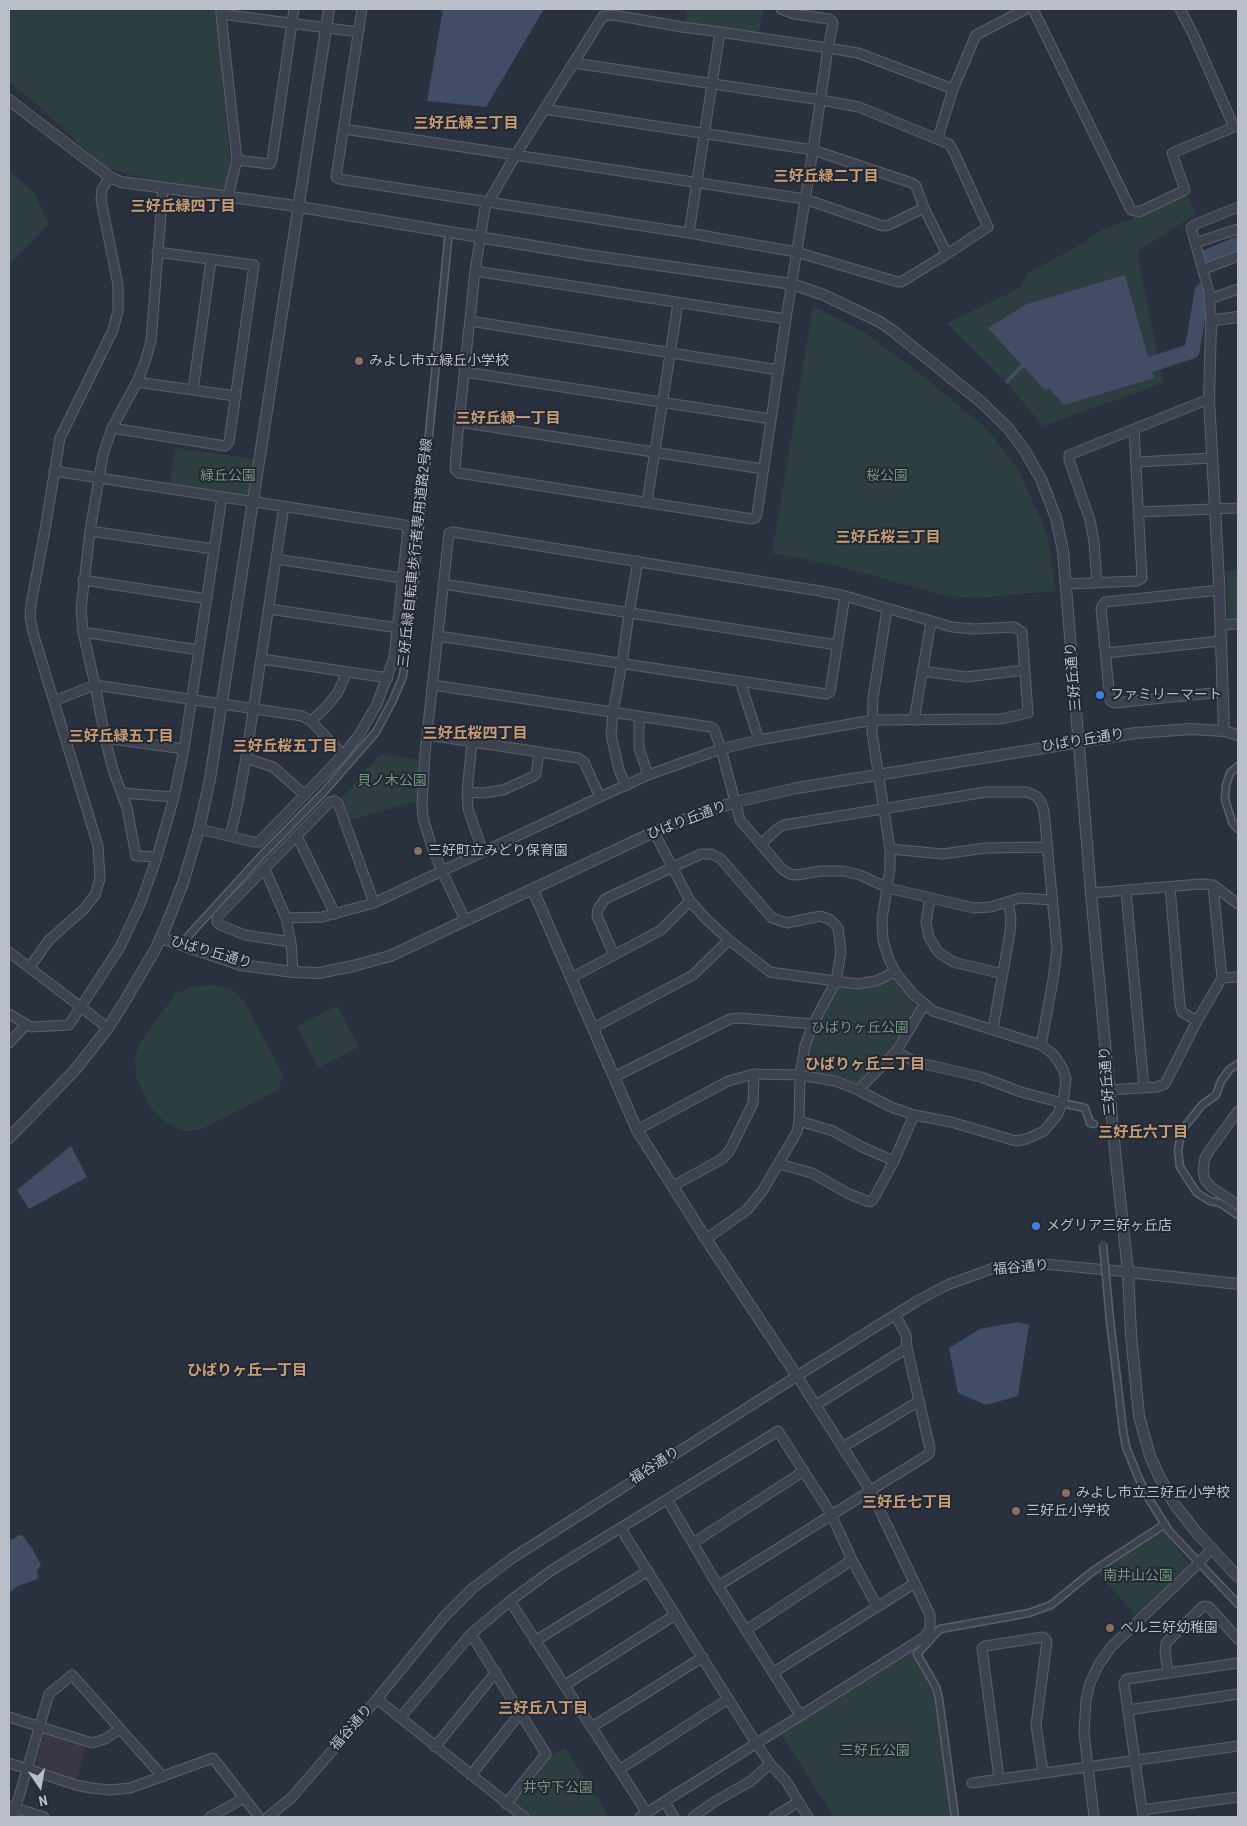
<!DOCTYPE html>
<html>
<head>
<meta charset="utf-8">
<style>
  body { margin:0 }
  #map { position:relative; width:1247px; height:1826px; overflow:hidden; background:#29313e; font-family:"Roboto Condensed",sans-serif }
  canvas { display:block }
  .frame { position:absolute; inset:0; border:10px solid #b9bec9; pointer-events:none }
  .north { position:absolute; left:15px; top:1761px; width:50px; height:50px; -webkit-text-stroke:4px #212833; paint-order:stroke; rotate:168deg; font-size:14px; font-weight:700; line-height:20px; text-align:center; color:#b9bec9 }
  .north::after { content:''; display:block; margin:auto; width:18px; height:22px; background:#b9bec9; clip-path:polygon(50% 0,100% 100%,50% 72%,0 100%) }
</style>
</head>
<body>
<div id="map">
<canvas width="1247" height="1826"></canvas>
<div class="frame"></div>
<div class="north">N</div>
</div>
<script>
const ctx = document.querySelector('canvas').getContext('2d');
ctx.lineJoin = 'round';
function paint(path, color) {
  ctx.fillStyle = color;
  ctx.fill(path, 'evenodd');
}
function toPath(rows) {
  const path = new Path2D();
  for (const r of rows) {
    path.moveTo(r[0], r[1]);
    for (let i = 2; i < r.length; i += 2) path.lineTo(r[i], r[i + 1]);
  }
  return path;
}
function strokePath(path, color, width, dash) {
  ctx.strokeStyle = color;
  ctx.lineWidth = width;
  ctx.lineCap = dash ? 'butt' : 'round';
  ctx.setLineDash(dash || []);
  ctx.stroke(path);
}
function label(font, color, halo, rows, align = 'center') {
  ctx.font = font + ' "Roboto Condensed","Noto Sans JP",sans-serif';
  ctx.lineWidth = 4;
  ctx.setLineDash([]);
  ctx.textBaseline = 'middle';
  ctx.strokeStyle = halo;
  ctx.fillStyle = color;
  for (const [text, x, y, turn = 0] of rows) {
    ctx.save();
    ctx.translate(x, y);
    ctx.rotate((+turn || 0) * Math.PI / 180);
    ctx.textAlign = isNaN(turn) ? turn : align;
    if (halo) ctx.strokeText(text, 0, 0);
    ctx.fillText(text, 0, 0);
    ctx.restore();
  }
}
paint(toPath([
  [44,1734,86,1747,76,1782,34,1771]
]), '#393743');
paint(toPath([
  [9,9,219,9,218,23,230,161,230,189,208,189,157,183,104,167,41,108,9,82],
  [687,9,764,9,758,36,685,25],
  [9,170,34,193,49,224,9,265],
  [1188,196,1196,214,1137,252,1163,383,1043,426,1006,382,947,323,1020,288,1027,274,1074,248,1104,229,1132,219,1176,197],
  [813,306,862,331,918,372,986,428,1019,471,1048,536,1055,591,976,598,959,597,939,594,834,565,772,553],
  [175,448,255,459,249,499,170,486],
  [1238,570,1238,624,1228,624,1226,571],
  [381,754,425,761,420,800,351,820,342,798],
  [892,978,919,1010,891,1052,859,1084,830,1074,804,1069,815,1030,836,985,850,989,870,987],
  [217,985,232,990,244,1001,283,1075,279,1089,202,1129,185,1131,174,1127,162,1119,150,1107,136,1077,135,1059,139,1045,176,993,195,986],
  [337,1006,359,1047,318,1068,297,1027],
  [1161,1527,1189,1564,1136,1615,1097,1572],
  [910,1651,932,1690,938,1722,951,1817,834,1817,780,1732],
  [565,1748,609,1817,520,1817,508,1807,546,1758]
]), '#2c3e40');
paint(toPath([
  [443,9,544,9,486,107,427,101],
  [1125,275,1154,378,1064,405,1049,388,1045,390,1024,367,1007,384,1005,381,1021,364,988,328,1027,304],
  [71,1146,87,1177,29,1209,17,1190],
  [1017,1322,1029,1325,1018,1396,986,1405,958,1393,949,1348,980,1329],
  [22,1535,32,1548,41,1565,37,1571,38,1578,35,1580,18,1586,9,1593,9,1538,12,1540,17,1536]
]), '#414d65');
strokePath(toPath([
  [1207,257,1238,244],
  [1132,361,1146,366,1192,351,1202,291]
]), '#414d65', 15);
const pedestrian = toPath([
  [1238,766,1230,773,1226,785,1225,799,1232,822,1238,829],
  [182,943,263,854,323,793,376,732,393,700,403,676,414,587,449,231],
  [1238,1064,1230,1069,1221,1081,1216,1095,1202,1105,1182,1130,1178,1150,1180,1167,1197,1193,1210,1201,1220,1203,1238,1215],
  [1062,1103,1085,1108,1090,1123,1094,1124],
  [1110,1320,1123,1430,1126,1447,1139,1479,1146,1494,1169,1531,1238,1604],
  [955,1817,939,1699,936,1687,917,1654,940,1629,1029,1613,1051,1605,1093,1571,1165,1524]
]);
const minor = toPath([
  [221,9,221,14,237,160,228,196],
  [362,9,336,177,339,179,689,233,796,252,898,282,901,282,947,254,988,227,953,150,949,144,859,107,821,100,574,63],
  [781,9,794,14,829,19,832,21,833,24,828,48,813,150,786,319,757,514,755,518,752,519,459,473,456,471,455,468,459,422,475,271,485,208,515,156,603,16,614,15,682,27,720,32,828,48,858,53,953,89],
  [1033,9,1131,210,1139,212,1185,190,1172,153,1234,127,1193,34,1180,9],
  [221,14,358,32],
  [544,109,813,150,912,183,916,186,924,208,947,254],
  [344,129,805,199,883,226,889,225,924,208],
  [938,138,953,89,976,35,1026,9],
  [237,160,270,164,272,160,294,9],
  [689,233,720,32],
  [1195,243,1238,229],
  [1204,269,1238,256],
  [475,271,786,319],
  [1210,299,1238,289],
  [470,321,779,370],
  [1211,323,1209,292,1191,228,1194,225,1238,207],
  [465,372,771,419],
  [137,382,235,396],
  [193,390,211,260],
  [459,422,763,469],
  [112,428,225,446,229,442,254,265,157,252],
  [1137,462,1212,458],
  [54,471,405,525,408,528,394,658,377,704,359,735,343,755,259,842,254,842,199,829],
  [647,502,678,303],
  [1139,512,1238,508],
  [90,531,214,549],
  [276,559,402,578],
  [83,580,207,599],
  [1097,583,1094,542,1090,520,1069,460,1069,455,1209,399],
  [443,584,837,645],
  [1066,584,1137,581,1142,578,1134,429],
  [1220,590,1105,602,1101,608,1110,700,1112,702,1115,703,1222,692],
  [269,609,398,628],
  [1221,625,1238,624],
  [83,632,198,650],
  [438,636,826,694,830,692,845,596],
  [1106,653,1220,641],
  [262,659,388,678],
  [922,671,966,677,1025,670],
  [740,681,759,740],
  [433,685,711,727,714,729,721,749,740,820,782,869,790,874,797,875,821,871,843,871,860,875,888,888,974,908,991,907,1020,898,1052,900],
  [54,701,95,685,302,716,311,721,343,755],
  [639,717,639,748,648,775],
  [914,720,931,622],
  [311,721,325,708,337,694,344,679,345,672],
  [428,735,578,758,584,762,600,797],
  [105,738,184,749],
  [472,742,467,792,468,809,483,852],
  [246,758,273,767,305,795],
  [626,786,619,770,611,735,613,712,622,663,629,613,638,561],
  [467,792,483,793,503,790,534,776,536,774,539,753],
  [123,793,174,797],
  [654,832,690,901,706,919,729,940,770,972,857,984,876,981,895,972],
  [230,836,237,807,246,758,284,506],
  [297,836,335,914],
  [761,844,777,829,784,825,986,792,1027,792,1036,796,1041,802,1044,811,1057,949,1053,980,1041,1045],
  [890,849,943,854,985,848,1046,847],
  [157,857,136,856,127,808,113,770,105,738,95,685,83,632,81,609,90,531,103,455,112,428,137,382,145,362,151,341,163,189],
  [265,869,286,918,291,942,293,972],
  [1213,885,1222,978],
  [1170,887,1180,1005,1182,1012,1197,1021],
  [1126,891,1144,1087],
  [1091,893,1201,884,1213,885,1238,904],
  [930,899,926,922,929,937,938,952,953,962,1003,974],
  [286,918,322,917,374,903,442,871,483,852,600,797,648,775,721,749,759,740,873,720,1001,719,1028,713,1022,632,1014,627,974,629,952,627,845,596,820,591,453,532,449,533,425,753,422,804,423,818,432,847,442,871,465,920],
  [291,942,245,935,220,925,217,922,217,917,330,802,335,801,338,803,374,903],
  [9,952,108,1028],
  [614,955,597,916,598,909,605,899,701,854,712,854,721,859,772,918,787,923,820,916,831,920,838,928,841,952,836,981,813,1024,805,1046,800,1075,799,1121,797,1132,763,1190,747,1210,706,1239],
  [30,967,49,940,84,909,95,895,100,879,98,846,34,636,30,617,31,604,45,530,60,438,113,330,118,311,118,285,101,200,102,189,110,177],
  [571,978,661,930,690,901],
  [9,1014,31,1027,69,1025,120,947,141,902,157,857,174,797,184,749,222,497],
  [593,1028,693,975,729,940],
  [993,1029,1010,932,1011,918,1008,902],
  [9,1043,26,1025],
  [896,1052,916,1062,981,1077,1021,1092,1062,1103],
  [614,1077,730,1019,739,1018,813,1024],
  [858,1090,896,1052,924,1005],
  [1109,1090,1157,1087,1165,1084,1197,1021,1222,978,1238,977],
  [1238,1111,1209,1151,1205,1158,1203,1170,1205,1180,1211,1187,1238,1205],
  [799,1121,833,1131,860,1146,894,1161],
  [637,1130,728,1081,754,1074,800,1075,835,1081,858,1090,891,1107,914,1115,951,1122,1016,1141,1026,1139,1044,1131,1058,1114,1064,1096,1066,1079,1063,1069,1054,1055,1041,1045,933,1011,913,994,895,972,888,957,883,940,882,920,890,869,890,849,872,733,873,698,887,609],
  [779,1164,812,1173,849,1194,870,1202,873,1200,894,1161,914,1115],
  [673,1186,722,1159,730,1150,753,1103,754,1074],
  [816,1405,907,1348],
  [843,1447,919,1401],
  [667,1499,718,1586,800,1715],
  [621,1529,756,1743,770,1764,786,1781,808,1817],
  [693,1543,804,1471],
  [718,1586,929,1454,930,1449,907,1348,906,1335,895,1315],
  [510,1601,647,1813],
  [746,1630,852,1560],
  [471,1634,546,1754,506,1804],
  [535,1641,648,1571],
  [774,1672,915,1583],
  [1168,1672,1165,1652,1166,1643,1202,1607,1205,1606,1209,1607,1238,1639],
  [565,1685,675,1615],
  [377,1699,524,1817],
  [1128,1710,1238,1694],
  [9,1717,92,1743,105,1739,120,1729],
  [400,1718,471,1634,510,1601,552,1570,778,1431,831,1514,852,1560,877,1606],
  [592,1727,703,1657],
  [435,1747,496,1672],
  [9,1763,76,1785,91,1788,110,1790,130,1788,213,1758,259,1817],
  [619,1770,728,1699],
  [471,1775,521,1712],
  [999,1778,982,1648,985,1646,1043,1637,1047,1641,1036,1725,1043,1772],
  [972,1783,1238,1746],
  [665,1802,674,1817],
  [9,1806,44,1817],
  [1142,1810,1238,1797],
  [13,1817,49,1694,72,1675,163,1777],
  [210,1817,244,1798],
  [268,1817,292,1797,377,1699,443,1618,473,1588,511,1559,797,1376,917,1301,947,1285,994,1268,1044,1264,1128,1272],
  [640,1817,912,1645,924,1637,930,1629,930,1615,870,1490,797,1376],
  [693,1817,714,1802,751,1781,770,1764],
  [774,1817,798,1802],
  [1094,1817,1084,1733,1086,1700,1090,1683,1099,1664,1112,1646,1199,1563,1212,1548],
  [1143,1817,1124,1683,1126,1680,1127,1679,1238,1663]
]);
const tertiary = toPath([
  [9,100,110,177,121,182,282,204,587,255,792,284,824,295,880,322,893,331,981,402,1008,428,1025,451,1041,479,1056,518,1063,551,1091,893,1116,1161,1128,1272,1131,1335,1139,1416,1150,1456,1159,1476,1175,1505,1198,1534,1238,1577],
  [1224,731,1219,582,1209,399,1211,325,1215,320,1238,317],
  [533,890,637,1130,706,1239,797,1376],
  [161,938,241,965,293,972,319,973,353,966,390,956,654,832,696,815,735,802,797,788,1136,733,1191,729,1224,731,1238,735],
  [9,1138,75,1070,108,1028,125,1001,155,950,166,926,183,883,199,829,210,779,329,9],
  [1128,1272,1238,1284]
]);
strokePath(pedestrian, '#5a616c', 9);
strokePath(minor, '#5a616c', 11);
strokePath(tertiary, '#5a616c', 12);
strokePath(pedestrian, '#3d434e', 6);
strokePath(minor, '#3d434e', 9);
strokePath(tertiary, '#3d434e', 10);
const pedestrianBridge = toPath([
  [1103,1244,1110,1320]
]);
strokePath(pedestrianBridge, '#5a616c', 9, []);
strokePath(pedestrianBridge, '#3d434e', 6);
for (const [x, y, r, color] of [
  [359,361,5,"#8d6e63"],
  [1100,695,5,"#3f7fe0"],
  [418,851,5,"#8d6e63"],
  [1036,1226,5,"#3f7fe0"],
  [1066,1493,5,"#8d6e63"],
  [1016,1511,5,"#8d6e63"],
  [1110,1628,5,"#8d6e63"]
]) {
  const dot = new Path2D();
  dot.arc(x, y, r, 0, 2 * Math.PI);
  ctx.fillStyle = color;
  ctx.fill(dot);
  strokePath(dot, '#212833', 2);
}
label('14px', '#b9bec9', '#212833', [
  ["みよし市立緑丘小学校",369,361],
  ["ファミリーマート",1110,695],
  ["三好町立みどり保育園",428,851],
  ["メグリア三好ヶ丘店",1046,1226],
  ["みよし市立三好丘小学校",1076,1493],
  ["三好丘小学校",1026,1511],
  ["ベル三好幼稚園",1120,1628]
], 'left');
label('14px', '#73977d', '#212833', [
  ["緑丘公園",228,476],
  ["桜公園",887,476],
  ["貝ノ木公園",392,781],
  ["ひばりヶ丘公園",860,1028],
  ["南井山公園",1138,1576],
  ["三好丘公園",875,1751],
  ["井守下公園",558,1788]
]);
label('14px', '#b9bec9', '#212833', [
  ["三好丘緑自転車歩行者専用道路2号線",416,553,-84],
  ["三好丘通り",1074,677,-95],
  ["ひばり丘通り",1083,741,-9],
  ["ひばり丘通り",687,821,-21],
  ["ひばり丘通り",211,953,16],
  ["三好丘通り",1108,1081,-95],
  ["福谷通り",1021,1268,-5],
  ["福谷通り",655,1466,-33],
  ["福谷通り",352,1728,-49]
]);
label('bold 15px', '#c99d73', '#212833', [
  ["三好丘緑三丁目",466,124],
  ["三好丘緑二丁目",826,177],
  ["三好丘緑四丁目",183,207],
  ["三好丘緑一丁目",508,419],
  ["三好丘桜三丁目",888,538],
  ["三好丘桜四丁目",475,734],
  ["三好丘緑五丁目",121,737],
  ["三好丘桜五丁目",285,747],
  ["ひばりヶ丘二丁目",865,1065],
  ["三好丘六丁目",1143,1133],
  ["ひばりヶ丘一丁目",247,1371],
  ["三好丘七丁目",907,1503],
  ["三好丘八丁目",543,1709]
]);
</script>
</body>
</html>
